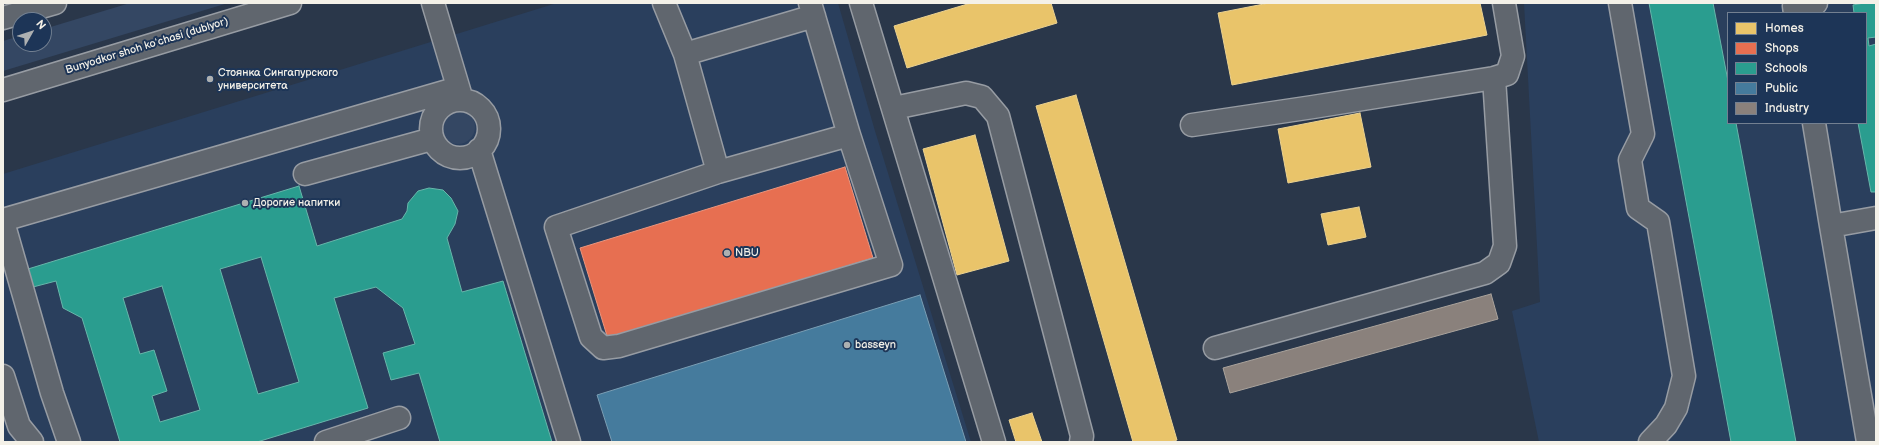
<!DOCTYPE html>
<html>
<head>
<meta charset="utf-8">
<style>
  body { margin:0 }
  #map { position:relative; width:1879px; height:445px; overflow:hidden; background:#2a374a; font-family:"Balsamiq Sans",sans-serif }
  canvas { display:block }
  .frame { position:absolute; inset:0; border:4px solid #f4f1e8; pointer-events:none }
  .legend { position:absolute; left:1727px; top:12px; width:140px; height:112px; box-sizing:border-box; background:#1d3557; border:1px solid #738091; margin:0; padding:5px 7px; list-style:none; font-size:12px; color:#f4f1e8 }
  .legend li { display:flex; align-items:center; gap:8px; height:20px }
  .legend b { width:20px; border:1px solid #738091 }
  .north { position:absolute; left:12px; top:12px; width:40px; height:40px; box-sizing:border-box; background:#1d3557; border:1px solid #738091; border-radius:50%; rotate:51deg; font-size:11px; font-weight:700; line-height:16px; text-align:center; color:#f4f1e8 }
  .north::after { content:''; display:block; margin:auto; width:14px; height:18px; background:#adb0b1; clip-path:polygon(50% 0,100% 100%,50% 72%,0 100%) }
</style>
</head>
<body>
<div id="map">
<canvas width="1879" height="445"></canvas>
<div class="frame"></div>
<ul class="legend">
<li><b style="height:11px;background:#e9c46a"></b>Homes</li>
<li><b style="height:11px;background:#e76f51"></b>Shops</li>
<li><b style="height:11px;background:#2a9d8f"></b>Schools</li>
<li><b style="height:11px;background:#457b9d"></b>Public</li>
<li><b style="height:11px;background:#8a817c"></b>Industry</li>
</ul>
<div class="north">N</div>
</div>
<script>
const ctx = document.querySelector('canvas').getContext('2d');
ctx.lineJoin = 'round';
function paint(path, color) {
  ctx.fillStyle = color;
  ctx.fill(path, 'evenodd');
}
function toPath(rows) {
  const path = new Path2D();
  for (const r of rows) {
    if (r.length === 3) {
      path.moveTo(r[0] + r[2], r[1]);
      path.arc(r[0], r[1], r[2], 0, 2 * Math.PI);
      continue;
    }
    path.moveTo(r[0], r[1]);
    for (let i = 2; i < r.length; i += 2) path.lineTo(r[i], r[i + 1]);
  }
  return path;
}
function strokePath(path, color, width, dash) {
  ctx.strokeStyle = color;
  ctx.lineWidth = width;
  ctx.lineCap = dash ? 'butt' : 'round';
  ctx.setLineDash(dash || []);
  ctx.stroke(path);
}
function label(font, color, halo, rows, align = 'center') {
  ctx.font = font + ' "Balsamiq Sans",sans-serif';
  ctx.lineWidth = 4;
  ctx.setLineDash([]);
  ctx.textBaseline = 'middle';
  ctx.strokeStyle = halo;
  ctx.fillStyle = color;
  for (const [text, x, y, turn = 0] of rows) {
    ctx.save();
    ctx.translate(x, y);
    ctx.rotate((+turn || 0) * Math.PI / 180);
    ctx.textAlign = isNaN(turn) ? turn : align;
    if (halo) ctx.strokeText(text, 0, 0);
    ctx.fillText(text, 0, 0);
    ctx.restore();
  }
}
paint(toPath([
  [557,3,838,3,875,131,971,442,3,442,3,174],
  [1524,3,1876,3,1876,442,1539,442,1512,311,1540,302],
  [1728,13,1866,13,1866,123,1728,123]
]), '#2a3f5d');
paint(toPath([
  [130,3,228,3,3,71,3,41,20,36,20,44,44,44,44,29],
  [458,127,17]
]), '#344763');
const homes = toPath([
  [971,3,1051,3,1057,23,907,68,894,26,971,3],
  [1269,3,1480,3,1487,35,1232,85,1218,13,1269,3],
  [1076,95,1177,440,1170,442,1133,442,1036,106,1076,95],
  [1360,113,1371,167,1288,183,1278,129,1360,113],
  [975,135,1009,261,957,275,923,149,975,135],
  [1359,207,1366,237,1328,245,1321,214,1359,207],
  [1032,413,1042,442,1016,442,1009,420,1032,413]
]);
paint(homes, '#e9c46a');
strokePath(homes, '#ecd290', 1);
const shops = toPath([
  [845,167,873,258,608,339,580,248,845,167]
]);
paint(shops, '#e76f51');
strokePath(shops, '#eb967e', 1);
const schools = toPath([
  [1649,3,1713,3,1728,81,1728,123,1736,123,1796,442,1731,442,1649,3],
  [1864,3,1876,3,1876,37,1868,38,1869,46,1876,44,1876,192,1871,192,1858,123,1866,123,1866,13,1854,13,1853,5,1864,3],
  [299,186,317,246,402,219,407,211,408,203,418,191,429,188,443,190,451,198,458,211,455,224,447,238,462,292,503,281,552,442,440,442,419,373,391,380,383,353,415,344,403,308,376,287,334,298,368,408,257,442,120,442,82,318,63,308,56,281,33,287,28,269,299,186],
  [261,257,299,382,258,394,220,269,261,257],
  [162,286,200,410,160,422,152,396,167,391,154,350,140,354,123,298,162,286]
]);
paint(schools, '#2a9d8f');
strokePath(schools, '#67b6aa', 1);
const public = toPath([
  [920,295,966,442,612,442,597,395,920,295]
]);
paint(public, '#457b9d');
strokePath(public, '#7a9eb4', 1);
const industry = toPath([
  [1491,294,1498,319,1230,393,1223,368,1491,294]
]);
paint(industry, '#8a817c');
strokePath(industry, '#aaa39c', 1);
const minor = toPath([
  [433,3,462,100],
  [664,3,685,54,718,172],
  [810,3,849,135,891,265,619,346,603,348,591,337,556,227,718,172,849,135],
  [861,3,994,442],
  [1620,3,1643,134,1630,160,1638,208,1658,222,1684,376,1676,408,1666,425,1650,442],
  [1795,13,1794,6,1816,3],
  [685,54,814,16],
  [3,90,290,3],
  [460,129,29],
  [894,108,966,93,982,97,998,116,1082,436,1081,442],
  [1814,123,1831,226],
  [1192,125,1313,107,1494,78,1507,74,1513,56,1504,3],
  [479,150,569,442],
  [305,174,432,139],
  [3,220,458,88],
  [3,222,52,393,69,442],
  [1215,348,1485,273,1499,263,1505,246,1494,78],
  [3,376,19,426,32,442],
  [326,442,399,418],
  [1868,442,1831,226,1876,218]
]);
const major = toPath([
  [3,18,55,3]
]);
strokePath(minor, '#979ca3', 25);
strokePath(major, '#979ca3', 25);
strokePath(minor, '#60666e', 22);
strokePath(major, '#60666e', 22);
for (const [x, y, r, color] of [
  [210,79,4,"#adb0b1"],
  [245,203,4,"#adb0b1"],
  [727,253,4,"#adb0b1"],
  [847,345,4,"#adb0b1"]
]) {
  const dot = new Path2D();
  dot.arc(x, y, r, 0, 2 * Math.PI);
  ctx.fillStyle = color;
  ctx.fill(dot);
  strokePath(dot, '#1d3557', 1.5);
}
label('11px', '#f4f1e8', '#1d3557', [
  ["Bunyodkor shoh koʻchasi (dublyor)",147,46,-17]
]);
label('11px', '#f4f1e8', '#1d3557', [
  ["Стоянка Сингапурского",218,73],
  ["университета",218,86],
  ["Дорогие напитки",253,203],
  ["NBU",735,253],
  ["basseyn",855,345]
], 'left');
</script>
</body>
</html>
